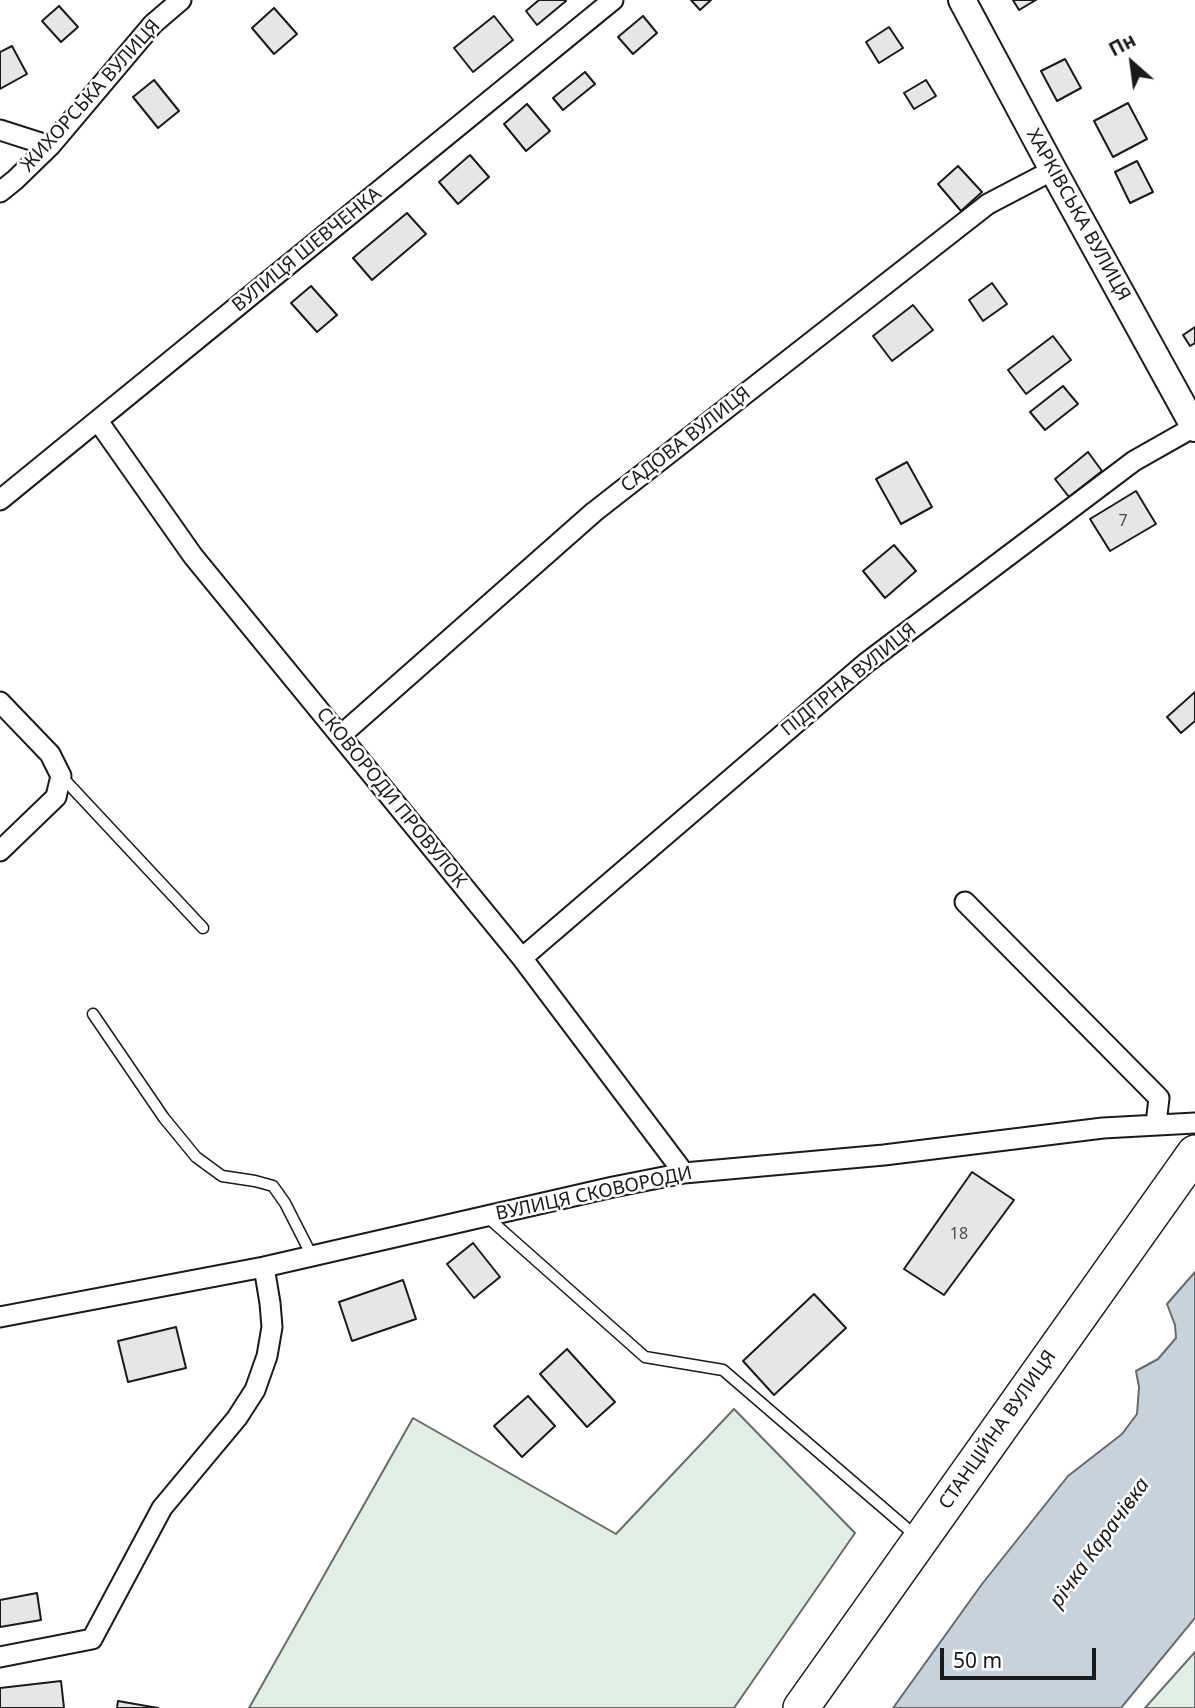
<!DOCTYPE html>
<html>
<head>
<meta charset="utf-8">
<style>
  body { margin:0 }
  #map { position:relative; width:1195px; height:1708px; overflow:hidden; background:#fff; font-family:"Noto Sans",sans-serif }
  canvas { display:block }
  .north { position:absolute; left:1097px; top:28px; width:70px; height:70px; -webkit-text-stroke:5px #fff; paint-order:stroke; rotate:332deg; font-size:19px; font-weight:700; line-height:28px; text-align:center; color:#1a1a1a }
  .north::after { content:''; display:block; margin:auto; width:24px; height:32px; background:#1a1a1a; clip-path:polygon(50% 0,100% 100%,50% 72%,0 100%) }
  .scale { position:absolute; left:940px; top:1648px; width:156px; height:32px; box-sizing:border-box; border:4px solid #1a1a1a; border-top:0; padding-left:9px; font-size:21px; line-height:24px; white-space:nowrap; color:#1a1a1a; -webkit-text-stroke:5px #fff; paint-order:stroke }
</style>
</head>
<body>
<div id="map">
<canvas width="1195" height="1708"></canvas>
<div class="north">Пн</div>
<div class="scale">50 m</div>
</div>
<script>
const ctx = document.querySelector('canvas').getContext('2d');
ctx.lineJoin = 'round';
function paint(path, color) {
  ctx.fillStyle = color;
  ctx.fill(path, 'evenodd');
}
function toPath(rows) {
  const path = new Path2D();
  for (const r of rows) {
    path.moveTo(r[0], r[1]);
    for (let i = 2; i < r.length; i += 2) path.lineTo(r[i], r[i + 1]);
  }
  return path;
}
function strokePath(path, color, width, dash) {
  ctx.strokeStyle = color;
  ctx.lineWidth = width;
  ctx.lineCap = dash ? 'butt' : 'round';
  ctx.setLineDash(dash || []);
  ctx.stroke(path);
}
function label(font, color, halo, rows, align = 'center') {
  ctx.font = font + ' "Noto Sans",sans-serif';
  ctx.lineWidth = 5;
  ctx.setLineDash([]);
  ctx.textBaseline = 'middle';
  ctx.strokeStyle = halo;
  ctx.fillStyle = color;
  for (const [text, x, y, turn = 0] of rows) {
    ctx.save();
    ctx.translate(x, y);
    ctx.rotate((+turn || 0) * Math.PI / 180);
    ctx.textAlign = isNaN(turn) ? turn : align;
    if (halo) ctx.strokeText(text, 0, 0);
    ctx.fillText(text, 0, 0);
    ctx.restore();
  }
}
const green = toPath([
  [734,1409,855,1533,734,1708,249,1708,413,1418,616,1534,734,1409],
  [1195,1652,1195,1708,1145,1708,1195,1652]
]);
paint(green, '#e0efe3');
strokePath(green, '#6a6a6a', 2);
const water = toPath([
  [1195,1272,1195,1618,1121,1708,893,1708,982,1584,1068,1476,1122,1434,1137,1414,1139,1387,1136,1371,1158,1359,1176,1338,1175,1325,1167,1304,1195,1272]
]);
paint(water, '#c6d2dc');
strokePath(water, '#6a6a6a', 2);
const building = toPath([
  [539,0,565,0,566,1,537,25,526,11,539,0],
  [691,0,711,0,700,10,691,0],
  [1013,0,1036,0,1019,10,1013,0],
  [59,6,78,27,61,42,42,21,59,6],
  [274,8,297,34,274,54,252,28,274,8],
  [494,16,513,40,473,72,454,48,494,16],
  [643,16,657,33,633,54,618,37,643,16],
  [889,27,903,48,879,63,866,42,889,27],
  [12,46,27,74,0,89,0,52,12,46],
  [1065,59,1081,88,1057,101,1041,71,1065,59],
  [585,72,595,84,563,110,553,98,585,72],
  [154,80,179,111,158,128,133,97,154,80],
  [926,80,936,96,914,109,904,93,926,80],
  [1128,103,1147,139,1113,157,1094,121,1128,103],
  [527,104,550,131,526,151,504,124,527,104],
  [470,155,489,177,458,204,439,182,470,155],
  [1137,161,1153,192,1130,203,1115,172,1137,161],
  [958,166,982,192,961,211,938,184,958,166],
  [407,213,426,234,372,280,353,258,407,213],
  [992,283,1007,304,983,321,969,300,992,283],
  [311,286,337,315,317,332,291,303,311,286],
  [913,305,933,330,892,361,873,336,913,305],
  [1195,327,1195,343,1190,346,1183,335,1195,327],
  [1053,336,1071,360,1026,394,1008,370,1053,336],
  [1063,386,1078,404,1045,430,1030,412,1063,386],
  [1088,452,1102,471,1069,497,1055,479,1088,452],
  [907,462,932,507,901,524,876,479,907,462],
  [1136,491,1156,524,1110,551,1090,519,1136,491],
  [894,545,916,571,885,598,863,571,894,545],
  [1195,692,1195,721,1181,733,1167,717,1195,692],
  [972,1172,1014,1200,944,1295,904,1269,972,1172],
  [473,1243,500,1277,474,1298,447,1264,473,1243],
  [403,1280,416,1319,352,1341,339,1302,403,1280],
  [814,1294,846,1328,774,1395,743,1361,814,1294],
  [176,1327,186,1368,128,1382,118,1341,176,1327],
  [567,1349,615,1402,587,1427,540,1374,567,1349],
  [528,1396,555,1426,522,1457,494,1426,528,1396],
  [37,1593,41,1620,0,1627,0,1600,37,1593],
  [61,1681,64,1708,0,1708,0,1688,61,1681],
  [118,1701,158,1708,117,1708,118,1701]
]);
paint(building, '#e6e6e6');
strokePath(building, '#1a1a1a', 2);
const lane = toPath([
  [62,777,203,928],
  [93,1014,164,1118,196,1157,222,1176,255,1181,273,1186,285,1203,312,1256],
  [486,1216,645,1357,723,1370,917,1537]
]);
const street = toPath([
  [0,130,50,146],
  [0,192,15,180,50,146,153,24,181,0],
  [98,421,193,556,522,958,684,1173],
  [0,500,613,0],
  [0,702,50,754,61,776,56,797,0,851],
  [340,736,594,512,988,204,1053,170],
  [965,902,1159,1098,1156,1124],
  [522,958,866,663,1134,461,1194,427],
  [0,1317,264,1267,613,1187,684,1173,884,1155,1103,1128,1195,1123],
  [0,1657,92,1639,162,1508,237,1418,255,1390,267,1356,272,1327,270,1303,264,1267]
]);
const secondary = toPath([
  [962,0,1053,170,1195,428]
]);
const highway = toPath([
  [801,1708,1195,1153]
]);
strokePath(lane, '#1a1a1a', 13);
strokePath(street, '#1a1a1a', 23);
strokePath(secondary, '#1a1a1a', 30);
strokePath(highway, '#1a1a1a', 38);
strokePath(lane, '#fff', 10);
strokePath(street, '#fff', 19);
strokePath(secondary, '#fff', 26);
strokePath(highway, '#fff', 35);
label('16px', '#4d4d4d', null, [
  ["7",1123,521],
  ["18",959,1234]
]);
label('19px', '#1a1a1a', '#fff', [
  ["ЖИХОРСЬКА ВУЛИЦЯ",91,96,-48],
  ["ХАРКІВСЬКА ВУЛИЦЯ",1078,215,61],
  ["ВУЛИЦЯ ШЕВЧЕНКА",307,250,-39],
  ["САДОВА ВУЛИЦЯ",686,440,-38],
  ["ПІДГІРНА ВУЛИЦЯ",849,680,-39],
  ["СКОВОРОДИ ПРОВУЛОК",391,798,51],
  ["ВУЛИЦЯ СКОВОРОДИ",594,1194,-12],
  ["СТАНЦІЙНА ВУЛИЦЯ",998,1430,-55]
]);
label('italic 21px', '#1a1a1a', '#fff', [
  ["річка Карачівка",1100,1543,-54]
]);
</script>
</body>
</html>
